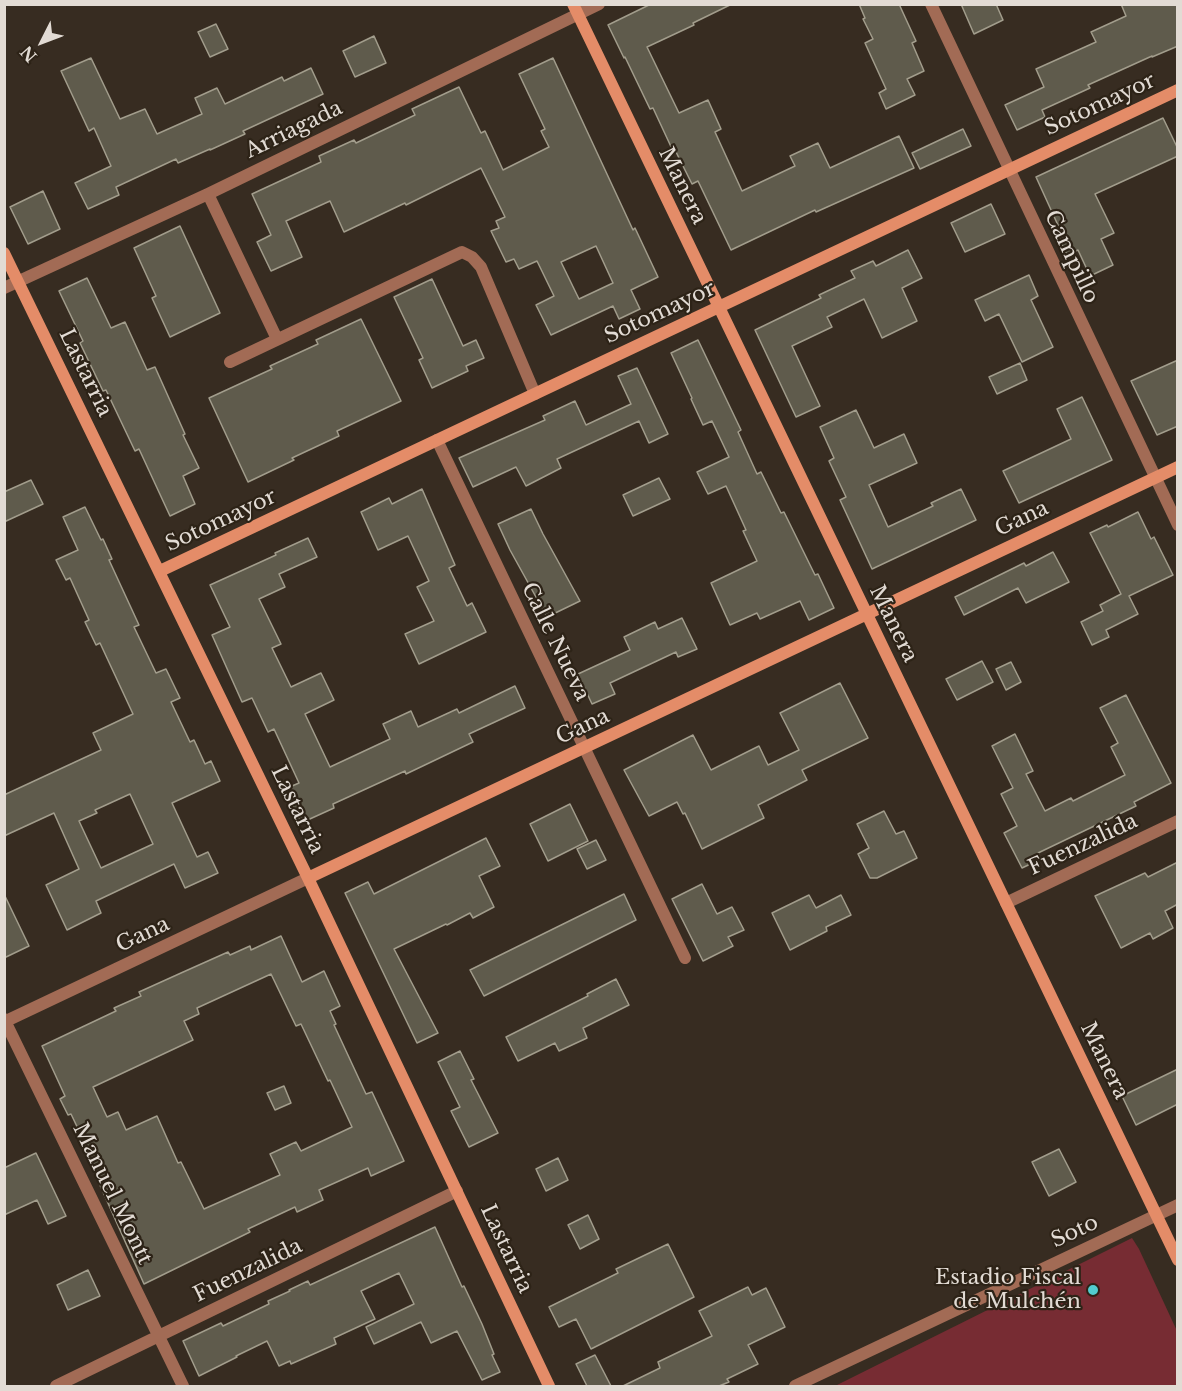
<!DOCTYPE html>
<html>
<head>
<meta charset="utf-8">
<style>
  body { margin:0 }
  #map { position:relative; width:1182px; height:1391px; overflow:hidden; background:#372c21; font-family:"Libre Baskerville",serif }
  canvas { display:block }
  .frame { position:absolute; inset:0; border:6px solid #e2dbd4; pointer-events:none }
  .north { position:absolute; left:12px; top:12px; width:60px; height:60px; -webkit-text-stroke:4px #2d2317; paint-order:stroke; rotate:228deg; font-size:16px; font-weight:700; line-height:24px; text-align:center; color:#e2dbd4 }
  .north::after { content:''; display:block; margin:auto; width:21px; height:27px; background:#e2dbd4; clip-path:polygon(50% 0,100% 100%,50% 72%,0 100%) }
</style>
</head>
<body>
<div id="map">
<canvas width="1182" height="1391"></canvas>
<div class="frame"></div>
<div class="north">N</div>
</div>
<script>
const ctx = document.querySelector('canvas').getContext('2d');
ctx.lineJoin = 'round';
function paint(path, color) {
  ctx.fillStyle = color;
  ctx.fill(path, 'evenodd');
}
function toPath(rows) {
  const path = new Path2D();
  for (const r of rows) {
    path.moveTo(r[0], r[1]);
    for (let i = 2; i < r.length; i += 2) path.lineTo(r[i], r[i + 1]);
  }
  return path;
}
function strokePath(path, color, width, dash) {
  ctx.strokeStyle = color;
  ctx.lineWidth = width;
  ctx.lineCap = dash ? 'butt' : 'round';
  ctx.setLineDash(dash || []);
  ctx.stroke(path);
}
function label(font, color, halo, rows, align = 'center') {
  ctx.font = font + ' "Libre Baskerville",serif';
  ctx.lineWidth = 4.5;
  ctx.setLineDash([]);
  ctx.textBaseline = 'middle';
  ctx.strokeStyle = halo;
  ctx.fillStyle = color;
  for (const [text, x, y, turn = 0] of rows) {
    ctx.save();
    ctx.translate(x, y);
    ctx.rotate((+turn || 0) * Math.PI / 180);
    ctx.textAlign = isNaN(turn) ? turn : align;
    if (halo) ctx.strokeText(text, 0, 0);
    ctx.fillText(text, 0, 0);
    ctx.restore();
  }
}
paint(toPath([
  [1132,1238,1139,1249,1177,1331,1177,1386,835,1386]
]), '#772c33');
const building = toPath([
  [651,4,732,4,693,23,694,25,647,47,679,113,708,100,721,129,715,132,742,191,795,166,790,156,818,143,830,168,899,136,914,168,816,212,815,210,731,250,698,181,692,184,675,150,673,151,653,108,650,109,625,57,624,58,608,25,651,4],
  [859,4,899,4,916,41,912,43,924,71,907,79,915,95,886,109,879,93,886,89,865,43,873,39,863,19,865,18,859,4],
  [961,4,996,4,1003,20,974,34,961,4],
  [1121,4,1178,4,1178,46,1152,57,1152,56,1088,85,1090,88,1042,110,1045,117,1017,130,1005,105,1044,87,1036,69,1096,42,1091,32,1126,16,1121,4],
  [216,24,228,49,210,57,198,32,216,24],
  [374,36,386,63,355,77,343,51,374,36],
  [91,58,120,119,145,109,157,134,202,114,195,98,217,88,225,104,282,77,284,81,311,68,323,94,243,131,245,134,210,150,210,149,178,163,176,159,116,187,119,195,88,209,75,183,111,166,94,128,89,131,61,71,91,58],
  [553,58,633,230,635,228,658,277,631,290,640,309,619,319,613,306,551,335,536,305,554,296,537,261,519,269,514,259,506,262,491,231,499,228,496,221,505,217,481,168,406,205,405,203,344,232,330,201,286,221,302,257,271,271,257,242,271,235,252,194,321,162,319,156,354,140,356,143,415,115,412,109,459,87,481,133,485,131,503,170,549,147,541,131,545,129,519,74,553,58],
  [596,246,613,283,579,299,561,262,596,246],
  [1163,118,1178,149,1178,156,1095,194,1114,233,1101,239,1113,265,1090,276,1078,250,1067,255,1058,236,1062,234,1036,177,1163,118],
  [963,129,971,146,920,169,912,153,963,129],
  [43,191,60,229,28,244,10,207,43,191],
  [991,204,1005,234,965,252,951,223,991,204],
  [180,226,220,313,170,337,152,298,156,296,134,248,180,226],
  [908,250,922,278,902,288,917,321,882,338,864,299,827,317,832,327,792,346,820,406,796,417,755,330,821,298,819,295,855,278,851,271,873,261,876,266,908,250],
  [1029,275,1038,296,1031,300,1053,347,1022,362,999,314,985,321,975,300,1029,275],
  [87,278,111,328,125,322,147,370,155,367,185,434,183,435,199,468,183,476,195,504,170,516,139,449,135,451,106,390,103,391,80,343,83,341,59,291,87,278],
  [432,279,463,346,476,340,484,358,466,366,468,371,432,388,419,360,423,358,394,297,432,279],
  [361,319,401,401,337,431,339,436,292,458,294,460,248,482,209,398,272,369,270,366,318,344,316,340,361,319],
  [698,340,741,430,738,432,757,474,761,472,781,513,784,512,815,575,818,574,834,608,809,620,800,601,760,619,757,613,730,625,711,583,757,561,743,531,746,530,726,486,708,494,697,472,729,457,712,421,703,425,691,399,692,398,671,353,698,340],
  [1178,360,1178,426,1157,435,1131,381,1178,360],
  [1020,363,1027,380,997,394,989,377,1020,363],
  [637,368,668,434,649,443,639,421,557,459,561,468,526,486,516,467,473,487,459,458,545,420,543,416,575,401,586,425,631,404,618,376,637,368],
  [1082,397,1112,460,1019,503,1003,471,1071,439,1057,409,1082,397],
  [856,410,874,448,904,434,917,463,869,485,888,527,933,506,931,503,961,489,976,520,872,569,840,500,846,497,829,461,834,458,820,427,856,410],
  [659,478,670,499,633,516,623,495,659,478],
  [31,480,43,504,4,522,4,492,31,480],
  [422,489,455,565,449,568,467,606,472,603,486,632,419,664,405,634,434,621,417,587,429,581,408,536,378,550,361,512,389,498,392,504,422,489],
  [85,507,101,540,103,539,112,559,109,560,139,625,134,627,156,673,166,669,180,698,171,702,190,742,194,740,205,764,211,761,220,781,172,803,197,857,208,852,218,873,185,888,174,864,96,901,101,913,67,930,46,885,79,869,54,813,4,836,4,795,101,750,93,733,133,714,100,643,96,645,85,622,89,620,70,578,66,580,56,560,78,550,63,517,85,507],
  [130,794,153,844,101,868,79,821,97,813,95,810,130,794],
  [531,509,543,534,580,601,547,617,510,550,498,524,531,509],
  [1138,512,1151,539,1154,537,1173,575,1129,596,1138,614,1106,630,1109,637,1092,645,1081,622,1103,611,1100,605,1121,594,1090,533,1107,525,1108,527,1138,512],
  [308,538,317,557,279,574,285,587,259,599,281,644,272,648,291,687,321,673,334,700,305,714,330,767,390,739,383,724,411,711,418,727,457,709,459,713,515,686,525,708,469,734,473,742,406,774,405,771,333,804,334,808,301,823,285,789,299,783,274,729,268,732,252,698,242,702,212,635,230,627,210,585,276,555,275,553,308,538],
  [1053,552,1069,582,1026,603,1018,588,964,615,955,597,1024,563,1026,566,1053,552],
  [682,618,697,649,678,657,676,652,610,683,615,694,592,704,578,674,630,650,624,637,655,622,658,629,682,618],
  [982,661,993,682,957,700,946,679,982,661],
  [1011,662,1021,682,1006,690,996,669,1011,662],
  [840,683,868,738,802,770,807,780,758,805,764,818,702,849,685,813,683,814,677,802,649,816,624,770,693,735,711,770,759,746,768,765,799,750,780,713,840,683],
  [1126,695,1171,783,1134,802,1136,806,1038,853,1041,859,1022,868,1004,833,1017,826,1001,794,1013,788,992,746,1015,734,1033,771,1026,774,1045,811,1071,798,1073,801,1125,775,1111,747,1118,743,1100,708,1126,695],
  [570,804,588,841,548,861,530,824,570,804],
  [884,811,896,834,904,831,917,858,877,878,870,878,858,854,869,848,857,824,884,811],
  [486,838,500,866,479,876,494,907,473,918,470,913,447,925,446,924,394,949,438,1033,417,1043,345,893,368,882,374,894,486,838],
  [596,840,606,860,587,869,577,849,596,840],
  [1178,862,1178,904,1165,911,1173,928,1153,939,1150,933,1121,948,1095,896,1145,873,1148,877,1178,862],
  [702,884,717,914,732,907,744,930,728,937,733,946,703,961,672,899,702,884],
  [4,894,29,946,4,958,4,894],
  [624,894,636,920,484,996,470,970,624,894],
  [809,895,816,908,841,895,851,915,826,927,827,931,790,950,772,913,809,895],
  [281,936,302,982,324,971,340,1006,330,1011,336,1024,334,1025,366,1094,372,1092,404,1161,371,1176,368,1168,319,1190,323,1200,297,1212,295,1207,248,1229,250,1232,144,1284,87,1156,90,1154,71,1114,68,1115,60,1099,65,1096,42,1046,116,1011,114,1008,141,996,139,992,181,973,228,952,230,955,250,946,251,950,281,936],
  [271,974,296,1026,301,1024,328,1081,330,1080,352,1127,301,1151,296,1142,270,1154,280,1175,204,1209,181,1162,178,1163,157,1116,126,1130,118,1112,107,1117,93,1087,193,1040,184,1021,199,1014,197,1008,271,974],
  [616,979,629,1005,583,1028,587,1038,559,1051,555,1043,518,1061,506,1037,588,996,587,994,616,979],
  [460,1051,474,1079,471,1080,498,1133,469,1147,451,1111,460,1107,438,1062,460,1051],
  [1178,1069,1178,1104,1136,1125,1122,1096,1178,1069],
  [284,1086,291,1103,275,1110,267,1093,284,1086],
  [1059,1149,1076,1182,1049,1196,1032,1162,1059,1149],
  [36,1153,66,1216,48,1224,37,1200,4,1215,4,1168,36,1153],
  [558,1158,568,1180,546,1191,536,1169,558,1158],
  [588,1215,599,1239,580,1249,568,1225,588,1215],
  [435,1227,462,1287,464,1286,482,1324,494,1354,492,1355,500,1372,482,1380,457,1331,431,1343,421,1322,374,1344,366,1327,414,1304,399,1273,361,1291,375,1319,334,1338,336,1344,291,1364,290,1361,279,1366,267,1341,236,1356,237,1357,199,1376,183,1341,221,1323,223,1326,269,1304,268,1301,290,1291,289,1290,308,1281,310,1285,435,1227],
  [668,1244,694,1297,591,1349,576,1319,559,1327,549,1307,618,1273,616,1269,668,1244],
  [88,1270,100,1296,68,1310,57,1285,88,1270],
  [748,1287,752,1295,766,1288,785,1327,748,1345,758,1364,727,1379,729,1382,719,1386,623,1386,660,1368,658,1362,712,1336,699,1311,748,1287],
  [595,1355,611,1386,587,1386,576,1364,595,1355]
]);
paint(building, '#5f5b4c');
strokePath(building, '#a29d8c', 1.5);
strokePath(toPath([
  [931,4,1178,525],
  [208,194,277,339],
  [4,288,208,194,599,4],
  [230,362,462,252,472,257,481,267,535,394],
  [437,440,685,958],
  [1006,903,1178,821],
  [4,1019,183,1386],
  [4,1022,308,878],
  [56,1386,457,1191],
  [795,1386,1178,1205]
]), '#a26b55', 12);
strokePath(toPath([
  [573,4,1178,1260],
  [4,253,308,878,549,1386],
  [160,571,1178,90],
  [308,878,1178,467]
]), '#e48c68', 12);
for (const [x, y, r, color] of [
  [1093,1290,6,"#52cdcf"]
]) {
  const dot = new Path2D();
  dot.arc(x, y, r, 0, 2 * Math.PI);
  ctx.fillStyle = color;
  ctx.fill(dot);
  strokePath(dot, '#2d2317', 2);
}
label('21px', '#e2dbd4', '#2d2317', [
  ["Sotomayor",1100,105,-25],
  ["Arriagada",294,130,-26],
  ["Manera",682,186,64],
  ["Campillo",1071,257,65],
  ["Sotomayor",660,313,-25],
  ["Lastarria",85,373,64],
  ["Gana",1022,519,-25],
  ["Sotomayor",221,521,-25],
  ["Manera",893,624,64],
  ["Calle Nueva",555,642,64],
  ["Gana",583,727,-25],
  ["Lastarria",297,810,64],
  ["Fuenzalida",1083,845,-25],
  ["Gana",143,935,-25],
  ["Manera",1104,1061,64],
  ["Manuel Montt",112,1194,64],
  ["Soto",1075,1232,-25],
  ["Lastarria",506,1249,65],
  ["Fuenzalida",248,1271,-26]
]);
label('21px', '#e2dbd4', '#2d2317', [
  ["Estadio Fiscal",1081,1278],
  ["de Mulchén",1081,1302]
], 'right');
</script>
</body>
</html>
